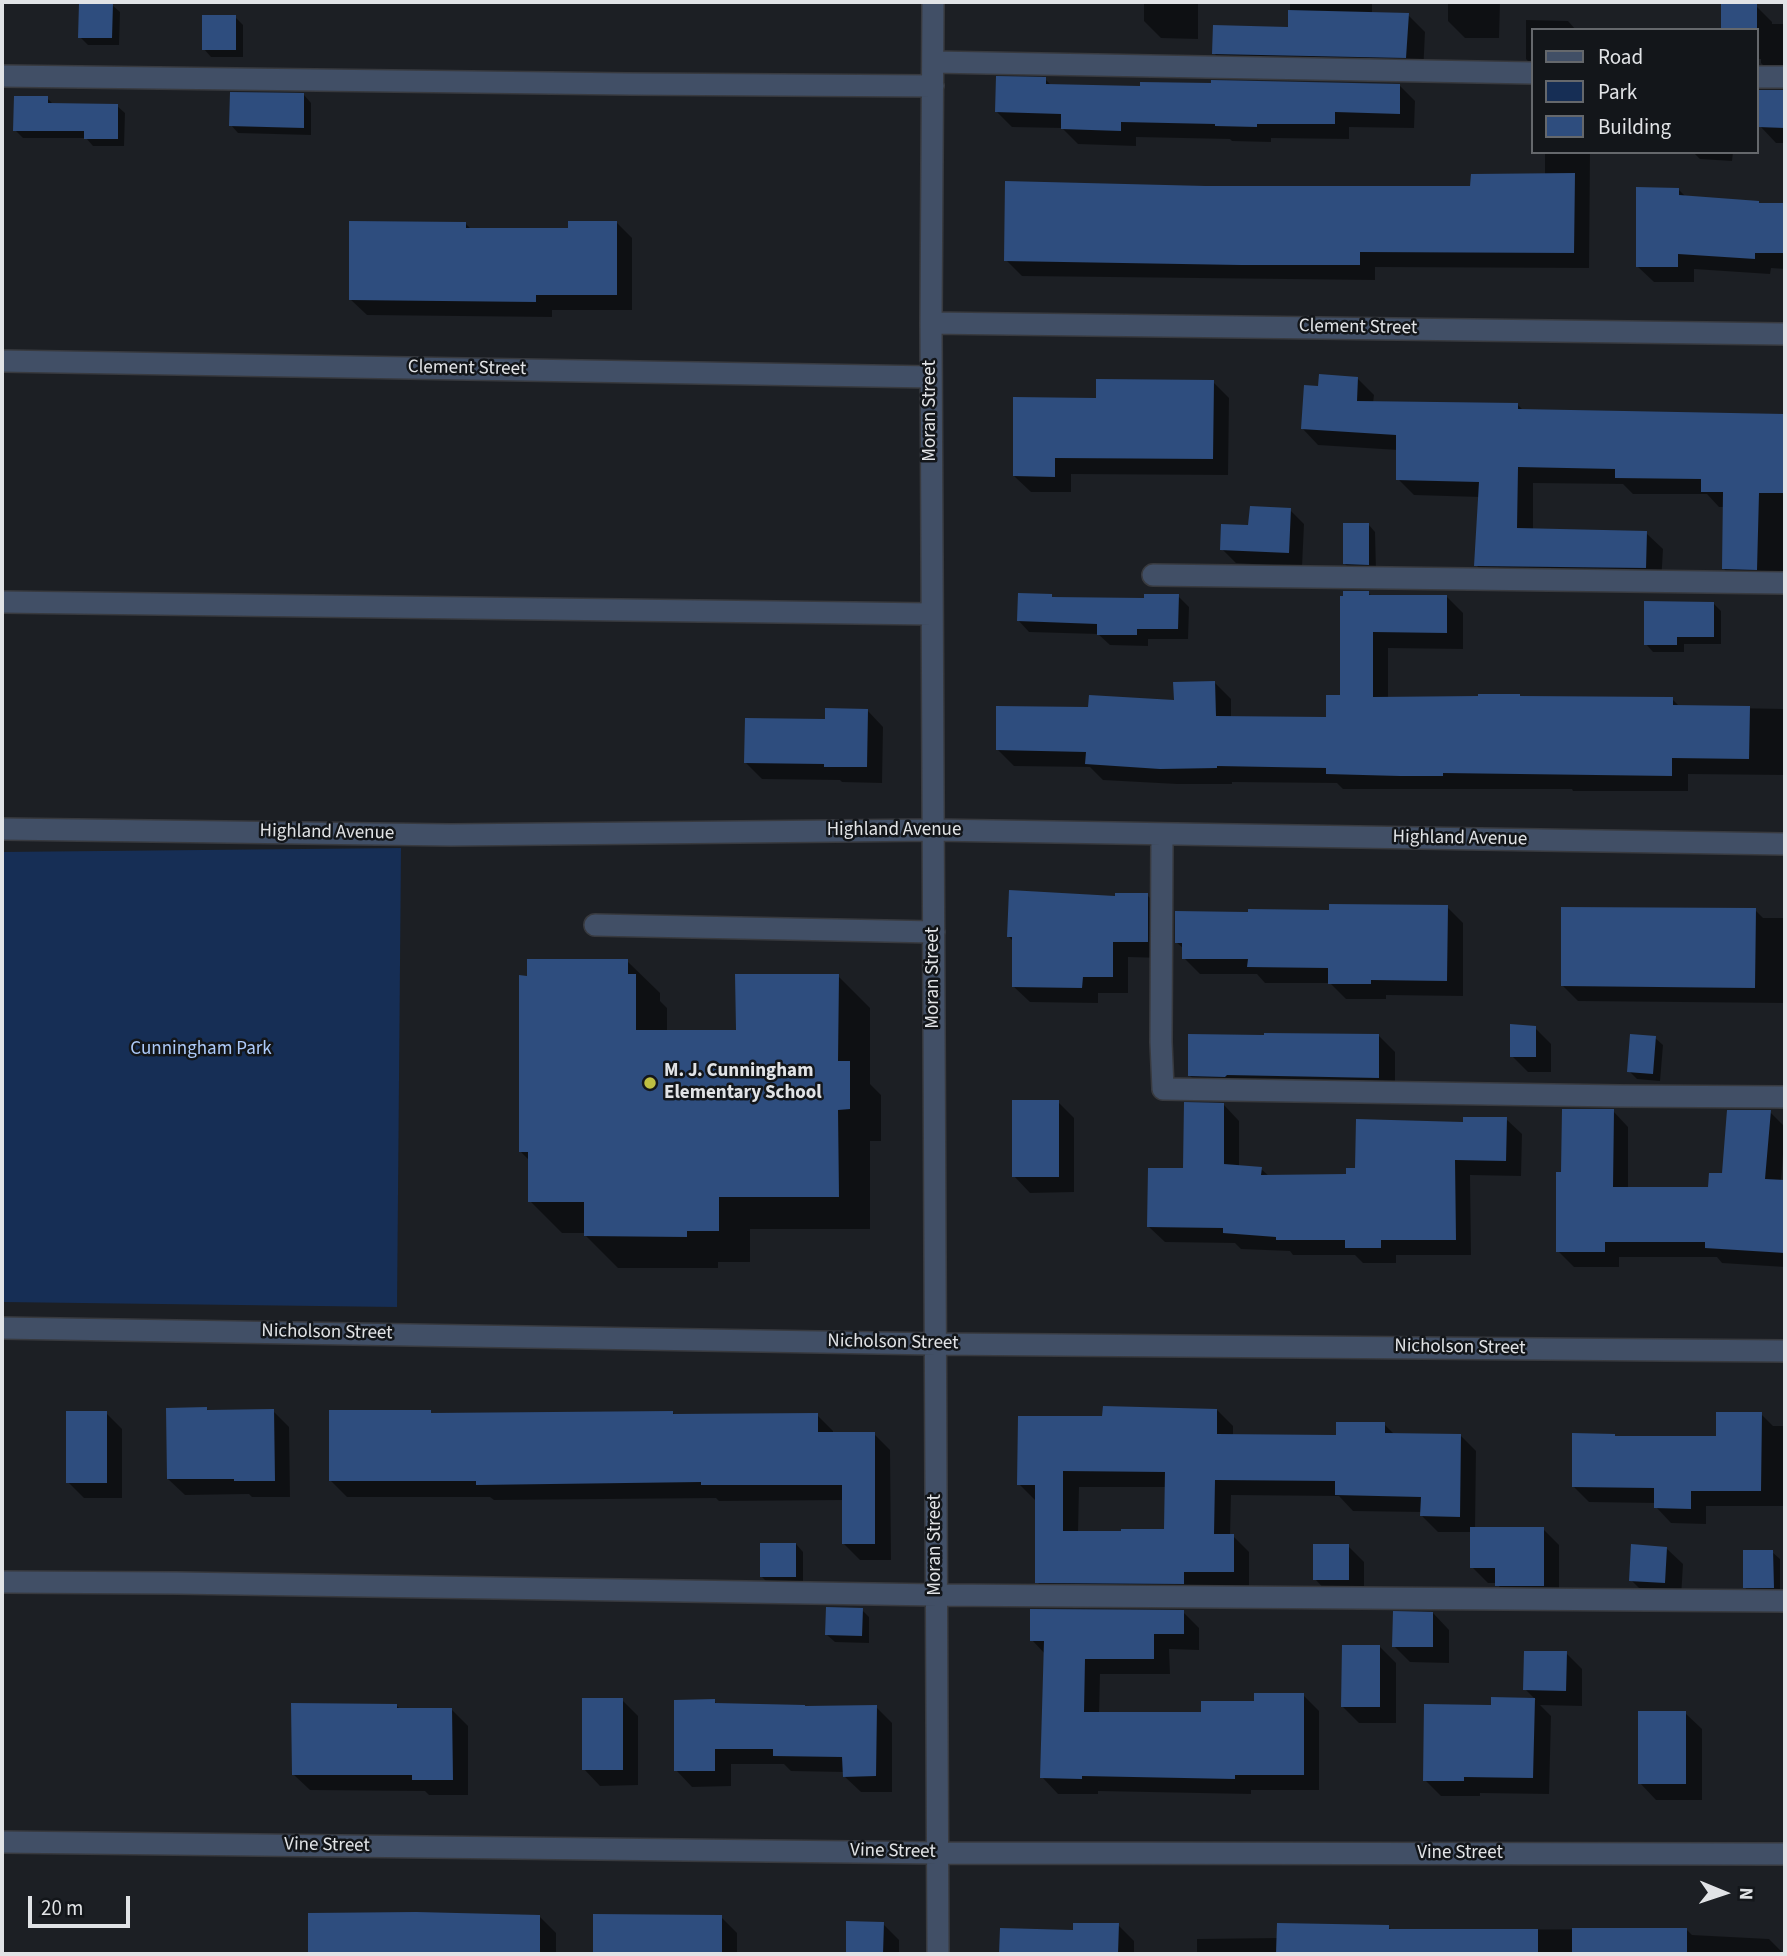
<!DOCTYPE html>
<html>
<head>
<meta charset="utf-8">
<style>
  body { margin:0 }
  #map { position:relative; width:1787px; height:1956px; overflow:hidden; background:#1c1f24; font-family:"Source Sans 3",sans-serif }
  canvas { display:block }
  .frame { position:absolute; inset:0; border:4px solid #e1e3e6; pointer-events:none }
  .legend { position:absolute; left:1531px; top:28px; width:228px; height:126px; box-sizing:border-box; background:#13161a; border:2px solid #65686c; margin:0; padding:9px 12px; list-style:none; font-size:21px; color:#e1e3e6 }
  .legend li { display:flex; align-items:center; gap:14px; height:35px }
  .legend b { width:35px; border:2px solid #65686c }
  .north { position:absolute; left:1689px; top:1858px; width:70px; height:70px; -webkit-text-stroke:5px #13161a; paint-order:stroke; rotate:92deg; font-size:19px; font-weight:700; line-height:28px; text-align:center; color:#e1e3e6 }
  .north::after { content:''; display:block; margin:auto; width:24px; height:32px; background:#e1e3e6; clip-path:polygon(50% 0,100% 100%,50% 72%,0 100%) }
  .scale { position:absolute; left:28px; top:1896px; width:102px; height:32px; box-sizing:border-box; border:4px solid #e1e3e6; border-top:0; padding-left:9px; font-size:21px; line-height:24px; white-space:nowrap; color:#e1e3e6; -webkit-text-stroke:5px #13161a; paint-order:stroke }
</style>
</head>
<body>
<div id="map">
<canvas width="1787" height="1956"></canvas>
<div class="frame"></div>
<ul class="legend">
<li><b style="height:9px;background:#414f66"></b>Road</li>
<li><b style="height:19px;background:#162e55"></b>Park</li>
<li><b style="height:19px;background:#2e4d7e"></b>Building</li>
</ul>
<div class="north">N</div>
<div class="scale">20 m</div>
</div>
<script>
const ctx = document.querySelector('canvas').getContext('2d');
ctx.lineJoin = 'round';
function paint(path, color) {
  ctx.fillStyle = color;
  ctx.fill(path, 'evenodd');
}
function toPath(rows) {
  const path = new Path2D();
  for (const r of rows) {
    path.moveTo(r[0], r[1]);
    for (let i = 2; i < r.length; i += 2) path.lineTo(r[i], r[i + 1]);
  }
  return path;
}
function strokePath(path, color, width, dash) {
  ctx.strokeStyle = color;
  ctx.lineWidth = width;
  ctx.lineCap = dash ? 'butt' : 'round';
  ctx.setLineDash(dash || []);
  ctx.stroke(path);
}
function label(font, color, halo, rows, align = 'center') {
  ctx.font = font + ' "Source Sans 3",sans-serif';
  ctx.lineWidth = 5;
  ctx.setLineDash([]);
  ctx.textBaseline = 'middle';
  ctx.strokeStyle = halo;
  ctx.fillStyle = color;
  for (const [text, x, y, turn = 0] of rows) {
    ctx.save();
    ctx.translate(x, y);
    ctx.rotate((+turn || 0) * Math.PI / 180);
    ctx.textAlign = isNaN(turn) ? turn : align;
    if (halo) ctx.strokeText(text, 0, 0);
    ctx.fillText(text, 0, 0);
    ctx.restore();
  }
}
paint(toPath([
  [401,848,397,1307,2,1302,2,852]
]), '#162e55');
paint(toPath([
  [1144,2,1198,2,1198,39,1161,38,1144,21],
  [1290,2,1372,2,1372,13,1408,15,1425,32,1423,74,1231,71,1214,53,1290,29],
  [1448,2,1500,2,1499,38,1465,38,1448,21],
  [112,5,120,12,119,45,88,45,80,37],
  [1756,6,1772,22,1772,24,1785,24,1785,79,1777,79,1761,63,1761,59,1757,59,1757,30,1722,30],
  [235,17,243,25,243,57,211,57,204,49],
  [1526,20,1568,21,1576,30,1533,30,1533,66,1526,59],
  [1045,79,1052,86,1142,88,1399,85,1415,101,1414,128,1349,127,1349,139,1271,138,1271,142,1232,141,1230,139,1136,137,1136,146,1078,144,1062,128,1012,127,997,112],
  [1785,91,1785,143,1776,143,1760,126,1760,92],
  [304,95,311,103,311,135,238,133,231,125],
  [47,98,54,105,117,106,125,113,124,146,93,146,86,138,23,138,15,130],
  [1545,152,1590,152,1589,268,1375,267,1375,280,1022,276,1006,260,1206,187,1472,188,1545,175],
  [1693,152,1733,152,1732,161,1700,159],
  [1678,189,1686,197,1758,202,1761,205,1785,205,1785,269,1771,268,1770,274,1694,269,1694,282,1654,282,1637,266],
  [616,222,632,238,632,310,552,310,552,317,367,315,350,299,465,223,472,230,570,230],
  [1358,379,1374,395,1373,403,1517,404,1524,411,1785,415,1785,585,1739,584,1723,568,1725,507,1719,507,1707,494,1633,494,1623,484,1533,483,1533,530,1646,533,1663,549,1661,584,1492,581,1476,565,1480,497,1414,495,1398,479,1398,450,1318,445,1302,428,1320,388],
  [1213,382,1229,398,1228,475,1071,474,1071,492,1031,492,1014,476,1097,399],
  [1290,510,1304,524,1302,567,1236,563,1222,549,1250,527],
  [1368,524,1375,532,1376,571,1352,571,1345,564],
  [1368,593,1372,596,1447,597,1463,613,1463,649,1388,648,1388,698,1672,699,1680,707,1785,709,1785,775,1688,774,1688,791,1573,791,1572,789,1343,789,1337,783,1232,782,1232,784,1177,784,1103,780,1090,767,1014,766,998,750,1090,709,1175,702,1215,683,1231,699,1231,718,1328,718,1342,697],
  [1051,596,1054,599,1145,600,1178,596,1189,607,1188,639,1148,639,1148,646,1110,645,1098,634,1029,632,1018,620],
  [1714,604,1721,611,1721,644,1684,644,1684,652,1653,652,1646,644],
  [867,710,883,727,882,783,842,782,840,780,762,779,746,763,827,721],
  [1147,895,1163,911,1164,958,1128,957,1128,993,1098,993,1098,1003,1030,1002,1013,986,1014,942,1008,936,1117,898],
  [1447,907,1463,923,1463,996,1386,995,1386,999,1346,999,1330,983,1265,983,1257,974,1200,974,1184,958,1184,949,1176,942,1331,911],
  [1755,910,1763,918,1785,918,1785,1003,1578,1001,1562,985],
  [627,961,660,993,660,1001,667,1008,667,1032,737,1032,838,976,870,1008,870,1084,881,1095,881,1141,870,1141,870,1229,750,1229,750,1262,718,1262,718,1268,618,1268,586,1236,586,1233,562,1233,530,1201,530,1161,521,1152],
  [1535,1028,1551,1044,1551,1072,1528,1072,1512,1056],
  [1379,1036,1395,1052,1395,1093,1206,1092,1190,1076],
  [1655,1038,1663,1045,1660,1081,1637,1079,1629,1071],
  [1058,1102,1074,1118,1074,1192,1030,1193,1014,1176],
  [1224,1105,1239,1121,1239,1167,1261,1169,1269,1176,1348,1176,1356,1170,1465,1123,1506,1119,1522,1134,1521,1176,1470,1175,1471,1255,1396,1255,1396,1263,1363,1263,1355,1255,1293,1255,1290,1251,1241,1249,1235,1243,1165,1242,1149,1227],
  [1613,1111,1628,1127,1628,1189,1710,1189,1723,1175,1770,1112,1785,1127,1781,1181,1785,1181,1785,1267,1722,1263,1717,1257,1619,1257,1619,1267,1574,1267,1558,1251,1563,1173],
  [207,1409,209,1412,273,1411,289,1427,290,1497,252,1497,249,1494,185,1495,168,1479],
  [1217,1410,1233,1426,1233,1435,1338,1437,1384,1424,1395,1435,1460,1435,1476,1451,1475,1529,1543,1529,1559,1545,1559,1602,1513,1601,1496,1583,1488,1583,1472,1567,1472,1532,1438,1532,1422,1516,1422,1512,1353,1511,1339,1496,1231,1495,1230,1536,1233,1536,1249,1552,1249,1588,1053,1598,1037,1582,1035,1500,1019,1484,1104,1418],
  [1079,1487,1166,1487,1166,1530,1078,1533],
  [430,1412,433,1415,672,1412,676,1416,817,1415,833,1431,833,1434,874,1434,890,1450,891,1560,860,1560,844,1544,844,1500,719,1501,716,1498,494,1500,490,1497,347,1497,331,1481],
  [106,1413,122,1429,122,1498,84,1498,68,1482],
  [1761,1414,1773,1426,1785,1426,1785,1506,1706,1506,1706,1524,1671,1523,1656,1507,1656,1503,1589,1502,1573,1486,1616,1437,1717,1438],
  [796,1544,803,1552,803,1584,769,1584,762,1577],
  [1348,1546,1364,1562,1364,1596,1331,1596,1315,1579],
  [1666,1548,1683,1564,1681,1598,1647,1596,1631,1580],
  [1772,1552,1780,1559,1780,1595,1752,1594,1744,1587],
  [862,1610,869,1617,869,1643,835,1642,827,1635],
  [1183,1612,1199,1628,1199,1650,1169,1649,1170,1674,1100,1674,1099,1714,1203,1713,1303,1695,1319,1711,1319,1790,1251,1790,1251,1794,1098,1791,1098,1794,1058,1794,1042,1777,1046,1655,1032,1640],
  [1433,1613,1449,1630,1449,1663,1410,1662,1394,1646],
  [1784,1617,1785,1617,1785,1657,1784,1655],
  [1380,1647,1396,1663,1396,1723,1359,1723,1343,1707],
  [1566,1653,1582,1669,1582,1706,1540,1705,1551,1716,1549,1794,1480,1793,1480,1796,1441,1796,1425,1780,1492,1707,1493,1699,1536,1700,1525,1689],
  [622,1700,638,1716,638,1785,600,1786,584,1769],
  [714,1701,718,1705,876,1707,892,1723,892,1792,861,1792,844,1776,844,1772,791,1771,784,1764,731,1764,731,1786,692,1787,676,1770],
  [397,1706,401,1710,452,1710,468,1726,468,1795,429,1795,425,1791,310,1790,293,1774],
  [1685,1713,1702,1729,1702,1800,1656,1800,1640,1783],
  [309,1915,540,1917,556,1933,556,1954,309,1954],
  [595,1916,721,1917,737,1933,737,1954,595,1954],
  [848,1923,883,1924,899,1940,899,1954,848,1954],
  [1118,1925,1134,1941,1134,1954,1001,1954,1001,1930,1075,1932],
  [1388,1927,1392,1930,1686,1929,1692,1935,1769,1939,1784,1954,1197,1954,1197,1939,1278,1938]
]), '#0007');
paint(toPath([
  [79,3,113,3,112,38,78,38],
  [1721,3,1757,4,1757,30,1721,30],
  [1288,10,1409,13,1406,58,1212,54,1213,25,1288,27],
  [202,15,236,15,236,50,202,50],
  [996,76,1046,77,1046,84,1140,86,1140,82,1211,83,1211,80,1400,84,1400,114,1335,112,1335,124,1257,124,1257,127,1215,126,1215,124,1121,122,1121,131,1061,129,1061,114,995,112],
  [1759,90,1785,90,1785,128,1758,127],
  [230,92,304,93,304,128,229,126],
  [14,96,48,96,48,103,118,104,118,139,84,139,84,131,13,131],
  [1575,173,1574,253,1360,252,1360,265,1241,265,1004,261,1005,181,1206,186,1470,186,1471,174],
  [1636,187,1679,188,1679,195,1759,201,1759,203,1785,203,1785,253,1755,253,1755,259,1678,254,1678,267,1636,267],
  [349,221,466,222,466,228,568,228,568,221,617,221,617,295,536,295,536,302,349,300],
  [1319,374,1358,377,1357,401,1518,403,1518,409,1785,414,1785,493,1759,493,1757,570,1722,569,1723,492,1701,492,1701,479,1615,478,1615,469,1518,467,1517,528,1647,531,1646,568,1474,566,1479,482,1396,480,1396,435,1301,429,1304,385,1318,386],
  [1096,379,1214,380,1213,459,1055,458,1055,477,1013,476,1013,397,1096,398],
  [1250,506,1291,508,1289,553,1220,550,1221,524,1248,525],
  [1343,523,1369,523,1369,565,1343,564],
  [1343,591,1369,591,1369,595,1447,595,1447,633,1373,632,1373,697,1478,696,1478,694,1520,694,1520,696,1673,697,1673,705,1750,706,1749,759,1672,758,1672,776,1443,773,1443,776,1400,776,1326,774,1326,768,1217,766,1217,768,1160,769,1085,764,1086,752,996,750,996,706,1088,707,1089,695,1174,700,1173,682,1215,681,1216,716,1326,717,1326,695,1340,695,1340,596,1343,596],
  [1018,593,1052,594,1052,597,1144,598,1144,594,1179,594,1178,629,1137,629,1137,635,1097,635,1097,624,1017,621],
  [1644,601,1714,602,1714,637,1677,637,1677,645,1644,645],
  [825,708,868,709,867,767,824,767,824,764,744,763,745,718,825,719],
  [1009,890,1115,896,1115,893,1148,893,1148,942,1113,942,1113,977,1083,977,1082,988,1012,987,1012,937,1007,937],
  [1329,904,1448,905,1447,981,1371,980,1371,984,1328,984,1328,968,1247,967,1248,959,1182,959,1182,943,1175,943,1175,911,1248,912,1248,909,1329,910],
  [1561,907,1756,908,1755,988,1561,986],
  [527,959,628,959,628,974,636,974,636,1030,736,1030,735,974,839,974,838,1061,850,1061,850,1109,838,1110,839,1197,719,1197,719,1231,687,1231,687,1237,584,1236,584,1202,528,1202,528,1152,519,1152,519,975,527,976],
  [1510,1024,1536,1026,1536,1057,1510,1057],
  [1264,1033,1379,1034,1379,1078,1227,1075,1225,1077,1188,1076,1188,1034,1264,1035],
  [1630,1034,1656,1036,1653,1074,1627,1072],
  [1012,1100,1059,1100,1059,1177,1012,1177],
  [1184,1102,1224,1103,1224,1164,1262,1167,1261,1175,1346,1174,1346,1168,1355,1168,1356,1119,1463,1122,1463,1117,1507,1117,1506,1161,1455,1160,1456,1240,1381,1240,1381,1248,1345,1248,1345,1240,1276,1240,1276,1237,1223,1233,1223,1228,1147,1227,1148,1168,1183,1168],
  [1562,1109,1614,1109,1613,1187,1708,1187,1709,1173,1722,1173,1727,1110,1771,1110,1765,1179,1785,1180,1785,1253,1705,1248,1705,1242,1605,1242,1605,1252,1556,1252,1556,1172,1561,1172],
  [1103,1406,1217,1409,1217,1434,1336,1435,1336,1422,1385,1422,1385,1433,1461,1434,1460,1517,1420,1516,1421,1497,1335,1495,1335,1481,1215,1480,1214,1534,1234,1534,1234,1572,1184,1572,1184,1584,1035,1583,1035,1485,1017,1485,1018,1416,1102,1416],
  [1063,1471,1165,1472,1164,1529,1121,1529,1121,1531,1063,1531],
  [207,1407,207,1410,274,1409,275,1481,234,1481,234,1479,167,1479,166,1408],
  [329,1410,431,1410,431,1413,673,1411,673,1414,818,1413,818,1432,875,1432,875,1544,842,1544,842,1485,701,1485,701,1482,476,1485,476,1481,329,1481],
  [66,1411,107,1411,107,1483,66,1483],
  [1716,1412,1762,1412,1761,1491,1691,1491,1691,1509,1654,1508,1654,1488,1572,1487,1572,1433,1615,1434,1615,1436,1716,1436],
  [1470,1527,1544,1527,1544,1586,1495,1586,1495,1568,1470,1568],
  [760,1543,796,1543,796,1577,760,1577],
  [1313,1544,1349,1544,1349,1580,1313,1580],
  [1631,1544,1667,1547,1665,1583,1629,1581],
  [1743,1550,1773,1550,1774,1588,1743,1588],
  [826,1607,863,1608,862,1636,825,1635],
  [1030,1609,1184,1610,1184,1634,1154,1634,1154,1659,1085,1659,1084,1712,1201,1712,1201,1701,1254,1701,1254,1693,1304,1693,1304,1775,1235,1775,1235,1779,1082,1776,1082,1779,1040,1778,1044,1641,1030,1641],
  [1393,1611,1433,1612,1433,1647,1392,1647],
  [1342,1645,1380,1645,1380,1707,1341,1707],
  [1524,1651,1567,1651,1566,1691,1523,1690],
  [1491,1697,1535,1698,1533,1778,1464,1777,1464,1781,1423,1781,1424,1704,1491,1705],
  [582,1698,623,1698,623,1770,582,1770],
  [715,1699,715,1703,805,1705,805,1706,877,1705,876,1776,843,1777,842,1757,773,1756,773,1749,715,1749,715,1771,674,1771,674,1700],
  [291,1703,397,1704,397,1708,452,1708,453,1780,412,1780,412,1775,292,1775],
  [1638,1711,1686,1711,1686,1784,1638,1784],
  [416,1912,540,1915,540,1954,308,1954,308,1913],
  [593,1914,722,1915,722,1954,593,1954],
  [846,1921,884,1922,883,1954,846,1954],
  [1073,1923,1119,1923,1118,1954,999,1954,1000,1928,1073,1930],
  [1277,1923,1389,1925,1389,1929,1538,1929,1538,1954,1276,1954],
  [1572,1928,1687,1928,1687,1954,1572,1954]
]), '#2e4d7e');
const minor = toPath([
  [933,2,931,323,938,1954],
  [933,62,1533,73],
  [2,76,629,84,933,86],
  [1757,77,1785,77],
  [931,323,1785,334],
  [2,361,931,377],
  [1153,575,1785,583],
  [2,602,932,614],
  [2,829,451,835,933,830,1785,844],
  [1162,834,1161,1042,1163,1089,1620,1096,1785,1097],
  [595,925,934,932],
  [2,1328,936,1344,1785,1351],
  [2,1582,177,1583,937,1595,1785,1601],
  [2,1842,938,1853,1785,1854]
]);
strokePath(minor, '#383a3f', 24);
strokePath(minor, '#414f66', 21);
for (const [x, y, r, color] of [
  [650,1083,7,"#bebf42"]
]) {
  const dot = new Path2D();
  dot.arc(x, y, r, 0, 2 * Math.PI);
  ctx.fillStyle = color;
  ctx.fill(dot);
  strokePath(dot, '#13161a', 2.5);
}
label('19px', '#e1e3e6', '#13161a', [
  ["Clement Street",1358,328,1],
  ["Clement Street",467,369,1],
  ["Moran Street",931,411,-90],
  ["Highland Avenue",894,831],
  ["Highland Avenue",327,833,1],
  ["Highland Avenue",1460,839,1],
  ["Moran Street",934,978,-90],
  ["Nicholson Street",327,1333,1],
  ["Nicholson Street",893,1343,1],
  ["Nicholson Street",1460,1348,1],
  ["Moran Street",936,1545,-90],
  ["Vine Street",327,1846,1],
  ["Vine Street",893,1852,1],
  ["Vine Street",1460,1854]
]);
label('19px', '#aecbfa', '#13161a', [
  ["Cunningham Park",201,1050]
]);
label('bold 19px', '#e1e3e6', '#13161a', [
  ["M. J. Cunningham",664,1072],
  ["Elementary School",664,1094]
], 'left');
</script>
</body>
</html>
